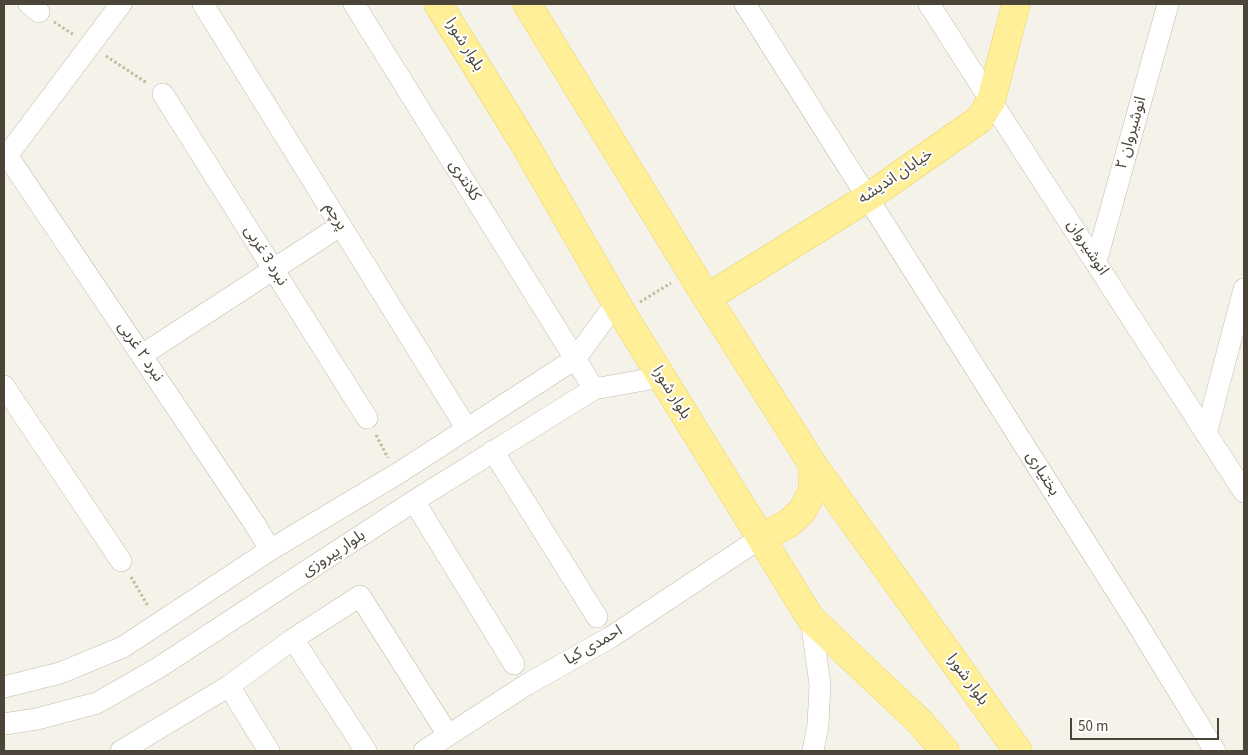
<!DOCTYPE html>
<html>
<head>
<meta charset="utf-8">
<style>
  body { margin:0 }
  #map { position:relative; width:1248px; height:755px; overflow:hidden; background:#f5f3e9; font-family:"Source Sans 3",sans-serif }
  canvas { display:block }
  .frame { position:absolute; inset:0; border:5px solid #4a4537; pointer-events:none }
  .scale { position:absolute; left:1070px; top:718px; width:149px; height:22px; box-sizing:border-box; border:2px solid #4a4537; border-top:0; padding-left:6px; font-size:15px; line-height:18px; white-space:nowrap; color:#4a4537; -webkit-text-stroke:4px #fff; paint-order:stroke }
</style>
</head>
<body>
<div id="map">
<canvas width="1248" height="755"></canvas>
<div class="frame"></div>
<div class="scale">50 m</div>
</div>
<script>
const ctx = document.querySelector('canvas').getContext('2d');
ctx.lineJoin = 'round';
function toPath(rows) {
  const path = new Path2D();
  for (const r of rows) {
    path.moveTo(r[0], r[1]);
    for (let i = 2; i < r.length; i += 2) path.lineTo(r[i], r[i + 1]);
  }
  return path;
}
function strokePath(path, color, width, dash) {
  ctx.strokeStyle = color;
  ctx.lineWidth = width;
  ctx.lineCap = dash ? 'butt' : 'round';
  ctx.setLineDash(dash || []);
  ctx.stroke(path);
}
function label(font, color, halo, rows, align = 'center') {
  ctx.font = font + ' "Source Sans 3","Noto Sans Arabic",sans-serif';
  ctx.lineWidth = 4;
  ctx.setLineDash([]);
  ctx.textBaseline = 'middle';
  ctx.strokeStyle = halo;
  ctx.fillStyle = color;
  for (const [text, x, y, turn = 0] of rows) {
    ctx.save();
    ctx.translate(x, y);
    ctx.rotate((+turn || 0) * Math.PI / 180);
    ctx.textAlign = isNaN(turn) ? turn : align;
    if (halo) ctx.strokeText(text, 0, 0);
    ctx.fillText(text, 0, 0);
    ctx.restore();
  }
}
const minor = toPath([
  [29,4,39,12],
  [203,4,467,429],
  [354,4,594,389],
  [745,4,1136,622,1215,751],
  [929,4,991,101,1244,492],
  [163,94,367,418],
  [4,153,7,155,256,526,270,550],
  [4,160,121,4],
  [1096,262,1168,4],
  [142,355,340,226],
  [4,386,121,561],
  [1206,434,1244,289],
  [493,451,597,617],
  [414,501,514,664],
  [811,619,820,684,818,725,813,751],
  [293,639,366,751],
  [229,686,269,751],
  [4,687,60,673,123,647,270,550,397,474,575,359,616,303],
  [4,724,37,719,97,703,158,668,414,501,594,389,661,377],
  [121,751,229,686,293,639,360,596,448,735],
  [424,751,526,685,611,637,762,537]
]);
const major = toPath([
  [438,4,524,143,622,313,811,619,920,722,945,751],
  [527,4,707,298,813,465,1018,751],
  [707,298,867,198,980,119,991,101,1016,4],
  [762,537,788,524,802,511,813,491,813,465]
]);
strokePath(minor, '#c1bcab', 22);
strokePath(major, '#ead262', 29);
strokePath(toPath([
  [54,22,74,35],
  [106,56,147,83],
  [640,302,671,283],
  [376,435,388,458],
  [131,577,148,606]
]), '#c4bb9b', 3, [2.5, 2.5]);
strokePath(minor, '#fff', 21);
strokePath(major, '#ffef98', 28);
label('16px', '#4a4537', '#fff', [
  ["بلوار شورا",464,45,58],
  ["انوشیروان ۲",1132,133,-74],
  ["خیابان اندیشه",896,177,-34],
  ["کلانتری",464,181,58],
  ["پرچم",335,217,58],
  ["انوشیروان",1087,248,57],
  ["نبرد 3 غربی",265,256,58],
  ["نبرد ۲ غربی",140,352,56],
  ["بلوار شورا",671,393,58],
  ["بختیاری",1042,474,58],
  ["بلوار پیروزی",334,554,-33],
  ["احمدی کیا",594,646,-30],
  ["بلوار شورا",967,680,54]
]);
</script>
</body>
</html>
